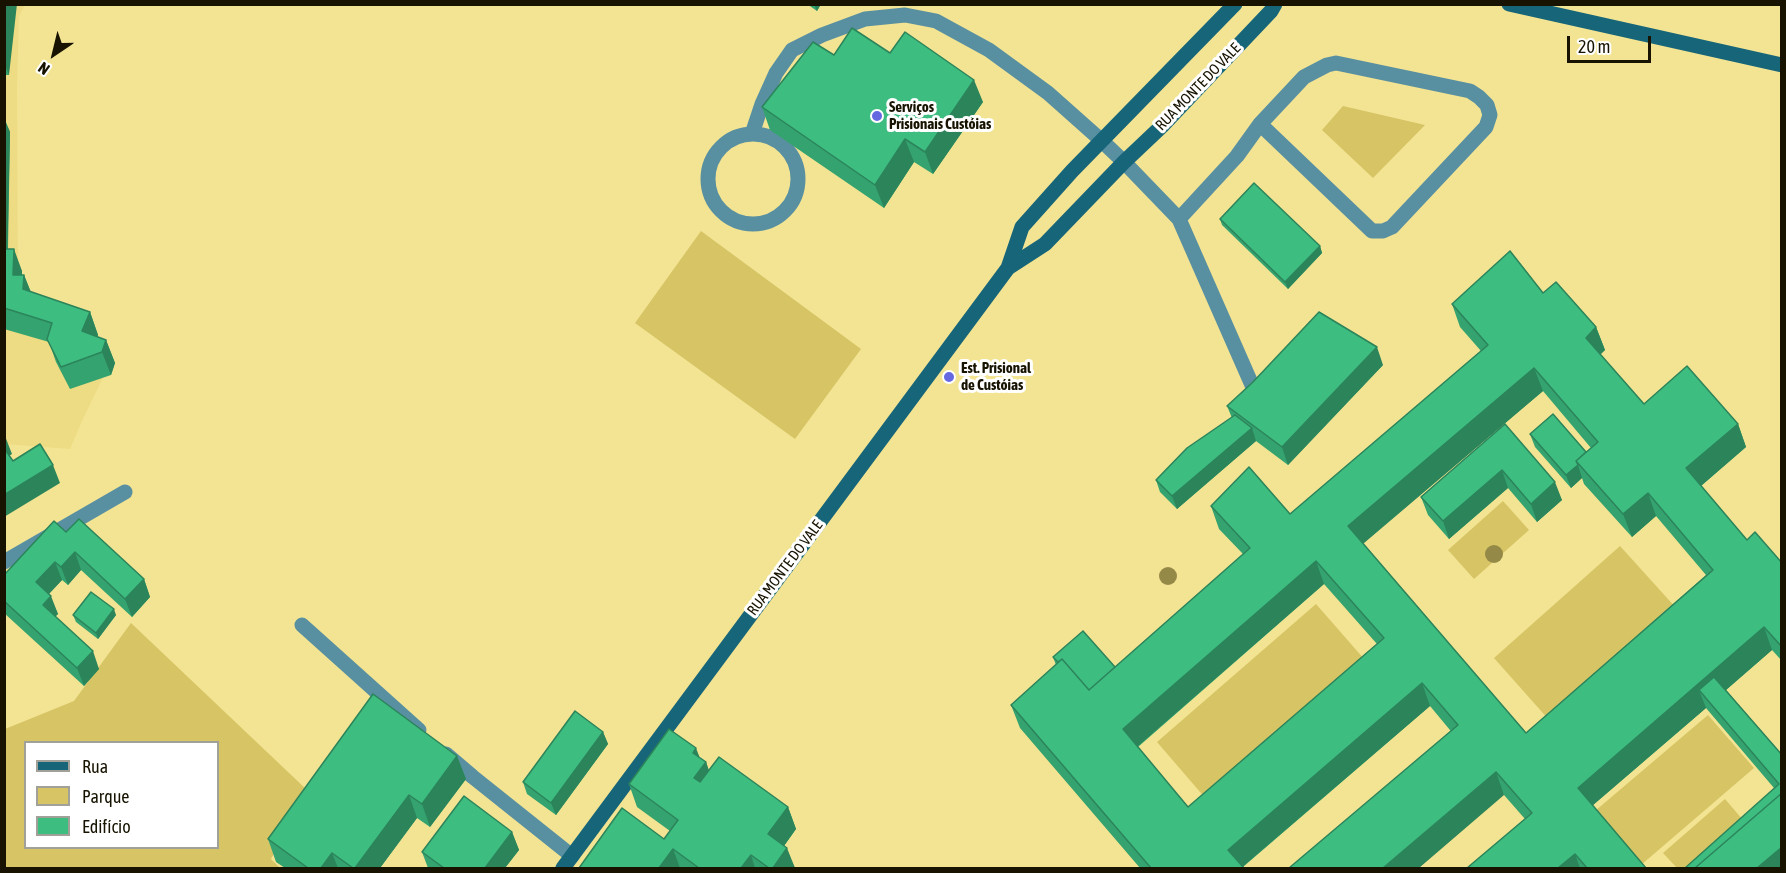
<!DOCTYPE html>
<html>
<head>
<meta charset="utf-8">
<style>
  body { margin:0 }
  #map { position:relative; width:1786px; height:873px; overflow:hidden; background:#f3e493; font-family:"Asap Condensed",sans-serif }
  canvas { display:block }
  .frame { position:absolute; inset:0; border:6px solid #171300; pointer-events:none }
  .legend { position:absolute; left:24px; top:741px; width:195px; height:108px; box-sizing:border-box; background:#fff; border:2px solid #a2a199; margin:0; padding:8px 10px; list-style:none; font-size:18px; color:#171300 }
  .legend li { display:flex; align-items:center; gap:12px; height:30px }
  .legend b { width:30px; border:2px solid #a2a199 }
  .north { position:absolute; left:24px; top:24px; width:60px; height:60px; -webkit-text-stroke:4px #fff; paint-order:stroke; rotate:215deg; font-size:16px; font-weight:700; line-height:24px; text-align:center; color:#171300 }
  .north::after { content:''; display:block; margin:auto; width:21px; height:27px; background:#171300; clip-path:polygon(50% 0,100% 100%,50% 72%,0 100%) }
  .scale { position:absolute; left:1567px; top:36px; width:84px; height:27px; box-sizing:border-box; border:3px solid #171300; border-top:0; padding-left:8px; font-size:18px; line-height:21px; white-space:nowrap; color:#171300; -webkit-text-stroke:4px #fff; paint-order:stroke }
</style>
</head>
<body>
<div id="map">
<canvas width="1786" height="873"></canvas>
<div class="frame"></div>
<ul class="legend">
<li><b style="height:8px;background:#176579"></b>Rua</li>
<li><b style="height:16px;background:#d6c465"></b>Parque</li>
<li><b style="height:16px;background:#3ebd81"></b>Edifício</li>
</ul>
<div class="north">N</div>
<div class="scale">20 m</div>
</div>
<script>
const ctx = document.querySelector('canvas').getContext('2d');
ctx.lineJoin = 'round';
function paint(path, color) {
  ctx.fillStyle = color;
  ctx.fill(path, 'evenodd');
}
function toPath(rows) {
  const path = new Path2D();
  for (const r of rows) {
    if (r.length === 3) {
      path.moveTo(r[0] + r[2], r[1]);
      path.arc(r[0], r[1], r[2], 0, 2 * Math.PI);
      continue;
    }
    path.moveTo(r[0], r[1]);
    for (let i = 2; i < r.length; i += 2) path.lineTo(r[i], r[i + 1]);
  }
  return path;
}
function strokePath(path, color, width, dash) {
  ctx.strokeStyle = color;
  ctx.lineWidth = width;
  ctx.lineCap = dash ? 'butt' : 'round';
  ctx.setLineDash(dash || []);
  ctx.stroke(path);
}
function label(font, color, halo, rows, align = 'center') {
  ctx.font = font + ' "Asap Condensed",sans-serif';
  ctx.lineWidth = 6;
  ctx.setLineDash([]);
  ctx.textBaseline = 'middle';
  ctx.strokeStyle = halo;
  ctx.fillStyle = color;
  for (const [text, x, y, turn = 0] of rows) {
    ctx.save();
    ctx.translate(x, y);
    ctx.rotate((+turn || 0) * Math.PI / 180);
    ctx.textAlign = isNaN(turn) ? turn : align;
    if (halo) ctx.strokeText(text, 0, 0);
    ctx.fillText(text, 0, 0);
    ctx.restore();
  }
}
paint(toPath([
  [4,5,25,5,19,16,17,86,18,284,108,367,82,421,70,449,5,444]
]), '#eddc83');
paint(toPath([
  [1343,106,1425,125,1373,178,1322,130],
  [701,231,861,349,795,439,635,323],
  [1503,501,1529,530,1474,579,1448,550],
  [1620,546,1677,609,1550,721,1494,658],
  [1316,604,1372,668,1213,807,1157,742],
  [131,623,307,790,271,859,280,868,5,868,5,729,74,701],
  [26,742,218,742,218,848,26,848],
  [1708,715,1754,768,1641,865,1595,811],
  [1725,799,1749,827,1700,868,1677,868,1663,853]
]), '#d6c465');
strokePath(toPath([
  [752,134,762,104,776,73,792,50,822,35,865,19,905,15,936,21,989,50,1048,93,1102,141],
  [753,179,45],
  [1124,162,1179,219,1237,156,1260,124,1304,77,1327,65,1336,63,1470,91,1479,97,1487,105,1490,115,1486,127,1392,227,1383,231,1372,231,1260,124],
  [1179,219,1259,401],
  [302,625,419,730],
  [446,754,473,777,572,856]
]), '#5890a1', 15);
strokePath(toPath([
  [1102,141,1124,162],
  [4,562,125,492]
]), '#5890a1', 15);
strokePath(toPath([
  [1509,4,1782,65],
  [1008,268,1045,244,1124,162,1162,126,1271,11,1275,4],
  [563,868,1008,268,1022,227,1072,171,1235,4]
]), '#176579', 15);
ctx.fillStyle = '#958948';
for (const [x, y] of [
  [1494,554],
  [1168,576]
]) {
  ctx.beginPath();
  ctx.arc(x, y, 9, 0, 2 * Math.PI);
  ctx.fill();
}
paint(toPath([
  [4,4,9,75,4,75],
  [807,4,821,4,817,11],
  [890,53,983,102,933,174,914,162,884,208,770,130,762,107,834,55],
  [4,118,10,132,8,249,22,271,22,275,24,275,31,292,90,312,98,335,97,337,106,340,115,363,111,375,70,389,56,362,49,342,4,329],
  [1220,219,1320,246,1322,253,1288,289,1222,225],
  [1543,293,1596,327,1605,350,1600,354,1644,404,1738,424,1746,447,1701,486,1747,540,1782,563,1782,661,1772,650,1726,690,1782,755,1782,868,1774,788,1706,708,1592,806,1646,868,1467,868,1525,819,1504,795,1430,706,1243,867,1244,868,1140,868,1020,728,1011,705,1056,665,1053,657,1115,667,1243,554,1219,529,1211,506,1290,514,1481,351,1460,327,1452,304],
  [1543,391,1591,448,1586,452,1530,434,1535,447,1571,488,1582,478,1584,484,1632,537,1656,516,1706,575,1526,733,1363,543],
  [1324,584,1377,644,1188,807,1138,747],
  [1383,365,1288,465,1256,441,1177,509,1160,492,1156,480,1232,418,1227,406],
  [1505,424,1562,500,1537,522,1508,488,1449,539,1428,515,1421,497],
  [66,532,144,579,150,597,132,617,81,570,68,585,62,580,49,594,58,614,55,616,99,669,84,686,4,613,4,575],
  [73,615,116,615,98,639,76,622],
  [603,732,608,744,556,815,527,794,523,782],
  [457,756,466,779,430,827,417,818,380,868,285,868,276,862,268,839],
  [700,758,706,762,709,771,788,807,796,829,784,846,795,868,579,868,664,839,670,831,637,807,629,784],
  [512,832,519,850,505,868,428,868,422,852]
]), '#35a36f');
paint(toPath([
  [6,4,17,4,9,75,4,63,4,20],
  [814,4,821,4,817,11],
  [974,80,983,102,933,174,925,152],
  [4,118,10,132,7,271,4,264],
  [905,139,914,162,884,208,875,185],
  [1320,246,1322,253,1288,289,1285,282],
  [14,249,22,271,22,298,13,275],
  [24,275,33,298,23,289],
  [90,312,98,335,91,354,82,331],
  [1596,327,1605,350,1594,361,1586,338],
  [106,340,115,363,111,375,102,352],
  [1377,347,1383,365,1288,465,1282,447],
  [1534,368,1543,391,1357,549,1348,526],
  [1738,424,1746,447,1695,491,1686,468],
  [1252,428,1256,441,1177,509,1172,496],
  [5,436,12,454,6,458,4,453,4,437],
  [53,465,60,483,4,517,4,495],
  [1578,465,1582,478,1571,488,1566,475],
  [1502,470,1508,488,1449,539,1443,521],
  [1555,482,1562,500,1537,522,1531,504],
  [1648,493,1656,516,1632,537,1623,514],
  [75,552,81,570,68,585,61,567],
  [1316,561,1324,584,1131,752,1123,729],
  [55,562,62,580,43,600,36,582],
  [144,579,150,597,132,617,125,599],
  [51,596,58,614,49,623,43,605],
  [114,609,116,615,98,639,96,633],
  [1764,627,1772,650,1711,703,1699,690,1706,708,1586,811,1578,788],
  [93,651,99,669,84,686,77,668],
  [1422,683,1430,706,1241,868,1228,850],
  [603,732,608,744,556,815,551,803],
  [696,748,703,766,706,762,714,785,703,801,694,778,693,753],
  [457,756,466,779,430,827,422,804],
  [1496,772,1504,795,1419,868,1383,868],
  [409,795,417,818,380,868,355,868],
  [788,807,796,829,776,857,768,834],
  [512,832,519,850,505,868,485,868],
  [1782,847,1782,868,1757,868],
  [787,848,795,868,773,868],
  [673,849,680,868,659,868],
  [332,853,338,868,321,868],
  [1575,854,1580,868,1558,868],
  [751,855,755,868,741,868]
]), '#2b845a');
const building = toPath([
  [4,4,6,4,4,20,4,4],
  [852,28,890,53,905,32,974,80,925,152,905,139,875,185,762,107,813,42,834,55,852,28],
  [1254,183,1320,246,1285,282,1220,219,1254,183],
  [4,249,14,249,13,275,24,275,23,289,90,312,82,331,106,340,102,352,61,367,47,339,52,323,4,308,4,249],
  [1510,251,1543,293,1556,282,1596,327,1586,338,1644,404,1687,366,1738,424,1686,468,1747,540,1755,532,1782,563,1782,647,1764,627,1578,788,1646,868,1587,868,1575,854,1558,868,1467,868,1532,813,1496,772,1383,868,1289,868,1458,725,1422,683,1228,850,1244,868,1151,868,1011,705,1062,659,1089,690,1250,548,1211,506,1249,467,1290,514,1488,345,1452,304,1510,251],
  [1534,368,1598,442,1576,461,1623,514,1648,493,1713,570,1526,733,1348,526,1534,368],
  [1316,561,1384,638,1188,807,1123,729,1316,561],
  [1319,312,1377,347,1282,447,1227,406,1253,382,1319,312],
  [1553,414,1586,452,1576,461,1578,465,1566,475,1530,434,1553,414],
  [1235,415,1252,428,1172,496,1156,480,1187,448,1235,415],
  [1505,424,1555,482,1531,504,1502,470,1443,521,1421,497,1505,424],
  [40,444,53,465,4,495,4,448,13,461,40,444],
  [79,519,144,579,125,599,75,552,61,567,55,562,36,582,51,596,43,605,93,651,77,668,4,601,4,575,54,521,66,532,79,519],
  [91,592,114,609,96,633,73,615,91,592],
  [1083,631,1115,667,1089,690,1062,659,1058,662,1053,657,1083,631],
  [1714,677,1782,755,1782,793,1695,868,1685,868,1779,784,1699,690,1714,677],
  [373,694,457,756,422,804,409,795,355,868,353,868,332,853,321,868,308,868,268,839,373,694],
  [575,711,603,732,551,803,523,782,575,711],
  [669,729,696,748,693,753,706,762,694,778,700,782,719,757,788,807,768,834,787,848,773,868,769,868,751,855,741,868,699,868,673,849,659,868,579,868,622,808,664,839,678,820,629,784,669,729],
  [1782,793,1782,847,1757,868,1695,868,1782,793],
  [464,796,512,832,485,868,444,868,422,852,464,796]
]);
paint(building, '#3ebd81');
strokePath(building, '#2b845a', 1.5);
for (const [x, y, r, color] of [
  [877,116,6,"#6668e1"],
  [949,377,6,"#6668e1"]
]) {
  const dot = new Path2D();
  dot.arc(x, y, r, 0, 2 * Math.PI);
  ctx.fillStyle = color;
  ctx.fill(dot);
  strokePath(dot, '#fff', 2);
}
label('15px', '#171300', '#fff', [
  ["RUA MONTE DO VALE",1198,87,-46],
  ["RUA MONTE DO VALE",785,568,-53]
]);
label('bold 15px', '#171300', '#fff', [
  ["Serviços",889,107],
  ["Prisionais Custóias",889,124],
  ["Est. Prisional",961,368],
  ["de Custóias",961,385]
], 'left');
</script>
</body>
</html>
